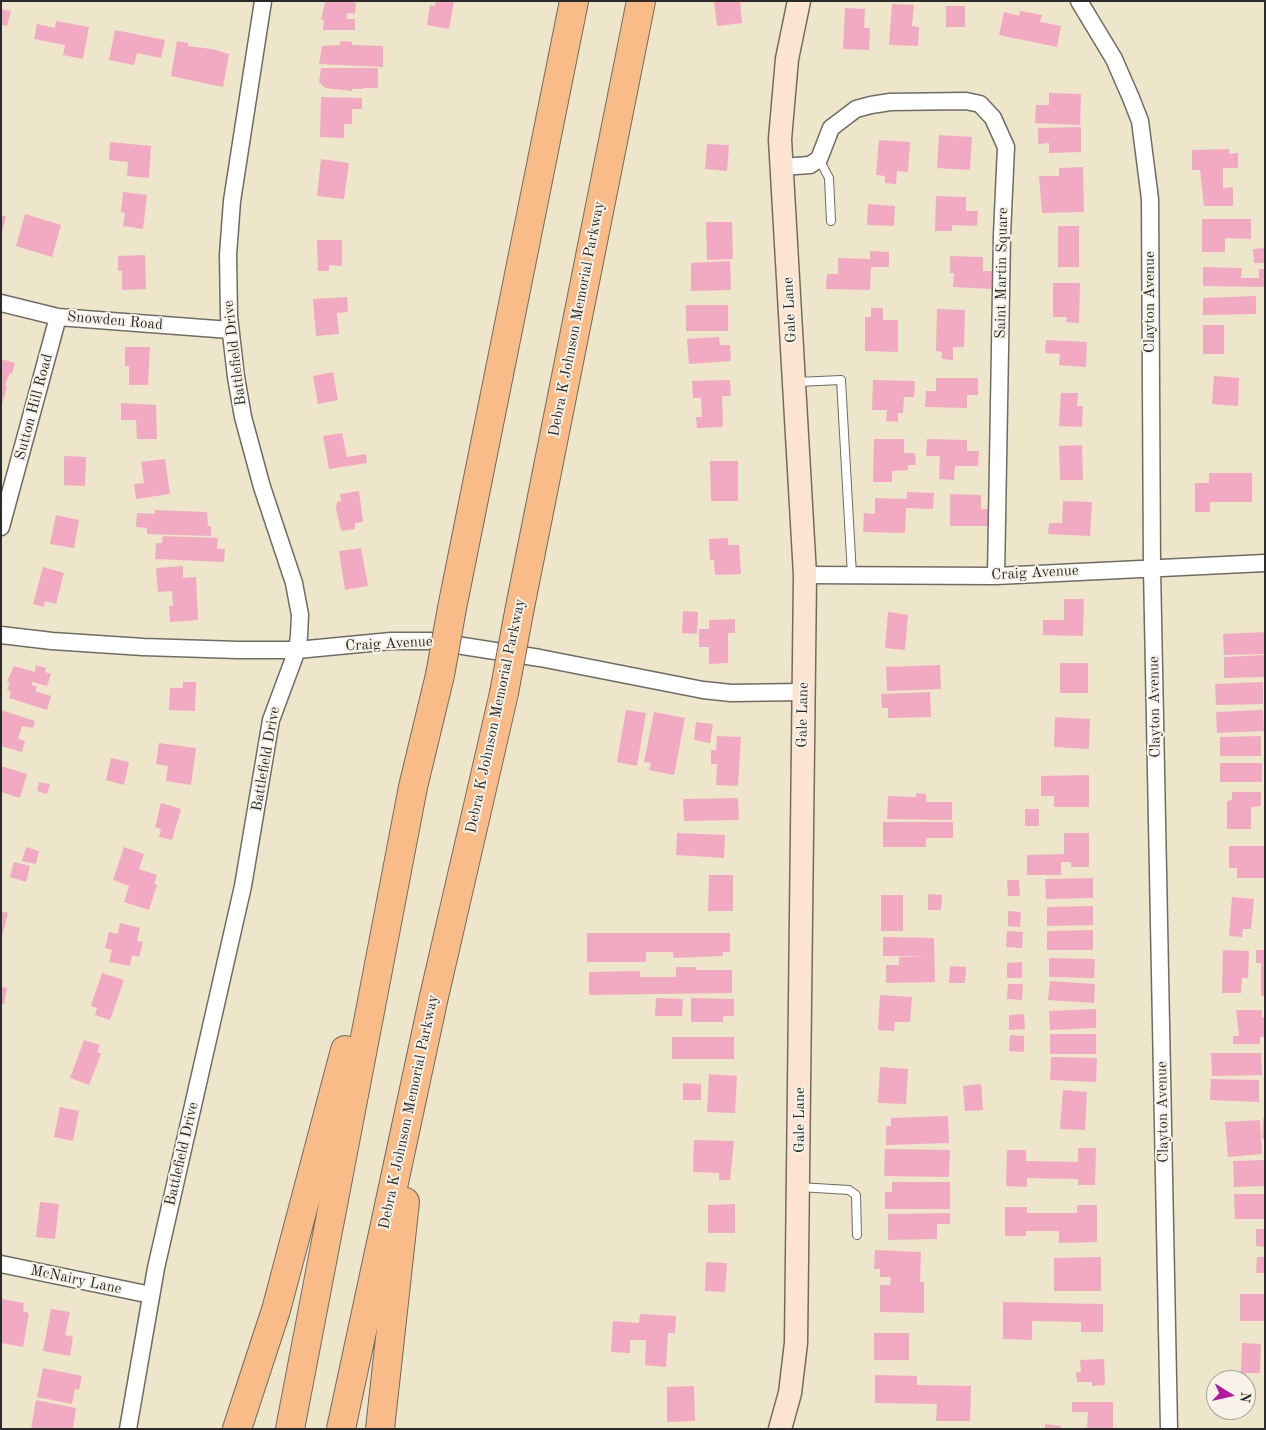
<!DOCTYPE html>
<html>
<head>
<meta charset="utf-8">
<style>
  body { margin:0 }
  #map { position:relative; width:1266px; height:1430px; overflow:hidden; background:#eee6cb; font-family:"Old Standard TT",serif }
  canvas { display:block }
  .frame { position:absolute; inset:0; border:2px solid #2b2b2b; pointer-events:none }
  .north { position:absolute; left:1206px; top:1370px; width:50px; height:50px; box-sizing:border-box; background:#f7f3e8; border:1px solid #a5a39c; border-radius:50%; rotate:99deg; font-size:14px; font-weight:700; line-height:20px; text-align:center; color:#2b2b2b }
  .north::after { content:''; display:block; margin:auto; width:18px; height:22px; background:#b5179e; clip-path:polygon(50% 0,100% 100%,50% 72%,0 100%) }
</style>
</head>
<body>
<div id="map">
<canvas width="1266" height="1430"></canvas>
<div class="frame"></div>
<div class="north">N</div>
</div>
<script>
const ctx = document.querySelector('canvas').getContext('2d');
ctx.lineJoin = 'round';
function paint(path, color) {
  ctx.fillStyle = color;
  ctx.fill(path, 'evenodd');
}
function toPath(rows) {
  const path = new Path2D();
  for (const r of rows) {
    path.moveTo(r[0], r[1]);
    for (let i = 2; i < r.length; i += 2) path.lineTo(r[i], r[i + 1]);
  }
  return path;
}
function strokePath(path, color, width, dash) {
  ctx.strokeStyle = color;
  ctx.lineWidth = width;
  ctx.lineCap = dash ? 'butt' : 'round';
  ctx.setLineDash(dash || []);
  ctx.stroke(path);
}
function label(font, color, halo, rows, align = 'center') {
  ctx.font = font + ' "Old Standard TT",serif';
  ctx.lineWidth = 4;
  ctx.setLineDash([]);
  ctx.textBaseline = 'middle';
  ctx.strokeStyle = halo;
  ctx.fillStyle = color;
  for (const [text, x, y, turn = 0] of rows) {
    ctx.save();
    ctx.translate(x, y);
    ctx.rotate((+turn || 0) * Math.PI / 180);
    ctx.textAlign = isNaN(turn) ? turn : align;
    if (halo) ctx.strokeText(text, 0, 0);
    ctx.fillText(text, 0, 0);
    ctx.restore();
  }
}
paint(toPath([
  [349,1,356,3,355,14,347,13,347,19,355,19,355,30,323,30,324,20,321,20,325,2],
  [436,1,454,1,449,29,427,25,430,5,435,6],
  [714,1,740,1,742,23,717,26],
  [892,4,914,5,912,26,919,27,918,46,889,45],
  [946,6,965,6,965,27,946,27],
  [845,8,865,9,864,28,870,28,869,50,843,49],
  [1,9,11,11,7,26,1,24],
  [1020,11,1042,15,1040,22,1061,26,1057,47,999,35,1004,12,1019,16],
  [56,21,89,27,83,59,63,55,65,45,34,39,37,24,55,28],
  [115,30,165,40,161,58,137,53,134,65,109,60],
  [177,41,188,43,188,46,212,49,229,54,223,87,171,76],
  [340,41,352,42,352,45,383,46,383,67,319,64,322,46,340,45],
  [321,68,378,68,378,88,363,88,363,89,352,89,352,91,325,88,319,82],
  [1049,93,1081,94,1080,125,1035,123,1036,105,1049,105],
  [321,97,362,98,362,109,352,109,352,124,344,124,344,138,320,137],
  [1081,127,1081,152,1049,153,1049,143,1038,144,1038,128],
  [939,135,972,137,970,170,937,168],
  [879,140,910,142,908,172,897,171,896,184,885,183,885,176,876,175],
  [110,142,151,146,149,178,127,176,128,162,109,160],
  [707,144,729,145,727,171,705,169],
  [1229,149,1229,154,1238,153,1238,168,1223,168,1223,188,1233,187,1233,206,1204,206,1200,170,1192,170,1192,150],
  [321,159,349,163,344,199,317,196],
  [1083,167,1084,212,1042,213,1039,176,1059,176,1059,168],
  [123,192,147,195,143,229,123,226,125,213,121,212],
  [936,196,966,197,966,211,978,211,977,226,952,225,952,231,935,231],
  [868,204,895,206,894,226,867,225],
  [25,214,61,225,52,257,16,246],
  [1,215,6,217,2,233,1,233],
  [1202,219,1251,219,1251,239,1225,238,1225,252,1202,252],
  [706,222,732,222,733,259,707,260],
  [1058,226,1079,226,1079,267,1058,267],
  [317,240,342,240,342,266,329,265,329,271,318,271],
  [1265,248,1265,263,1254,263,1253,249],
  [870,251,889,252,889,267,871,267,870,290,826,289,827,274,838,274,838,258,870,259],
  [145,255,146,289,122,290,122,271,118,271,118,256],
  [950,256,983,257,983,271,995,271,994,289,953,287,954,273,950,273],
  [730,261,731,290,691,291,691,263],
  [1203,267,1242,268,1241,278,1259,278,1259,269,1265,269,1265,287,1203,286],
  [1053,283,1080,283,1079,323,1066,322,1067,317,1053,317],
  [1256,296,1256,314,1203,315,1203,298],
  [347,297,348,312,337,313,339,334,316,336,313,299],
  [686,305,728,305,728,331,686,331],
  [871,308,883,308,883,320,898,320,898,352,865,351,865,317,871,317],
  [937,309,965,310,964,347,953,347,953,360,942,359,942,352,936,351],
  [1203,325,1224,325,1224,354,1203,354],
  [719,337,720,345,730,345,731,361,689,364,687,339],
  [1046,340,1087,342,1086,367,1059,365,1060,354,1045,353],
  [125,347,150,347,148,385,129,385,129,366,125,366],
  [1,359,15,363,12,374,10,373,6,382,5,387,7,387,2,404],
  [333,372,338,400,318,404,313,376],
  [1214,376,1239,378,1238,406,1212,404],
  [936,378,978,378,978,395,967,395,967,408,925,407,926,391,936,391],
  [730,380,731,396,722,396,723,427,697,428,696,417,702,417,701,398,693,398,692,381],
  [873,380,915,381,914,397,904,397,903,413,898,413,898,422,886,421,887,410,872,410],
  [1061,393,1078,393,1077,406,1083,406,1082,427,1059,426],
  [121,403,156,405,157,439,137,439,136,420,121,420],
  [342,433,347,457,366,454,367,463,329,469,323,436],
  [874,439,904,439,904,453,915,453,916,465,908,465,908,470,892,471,892,482,873,482],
  [927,439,967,440,967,451,979,451,978,466,955,466,954,480,939,479,940,456,926,456],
  [1082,445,1083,480,1060,480,1059,446],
  [64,456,86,457,85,486,64,485],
  [165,459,170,494,136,499,134,484,144,483,141,462],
  [710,461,738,461,738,501,711,501],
  [1209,473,1252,473,1252,502,1210,502,1210,512,1195,512,1195,483,1209,483],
  [359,491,363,522,355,523,355,529,341,531,336,508,337,502,341,501,340,494],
  [907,492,934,493,933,509,906,508,905,533,863,532,864,513,875,514,875,498,907,499],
  [950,494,981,495,981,509,993,509,993,526,950,526],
  [1063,501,1092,502,1090,536,1048,534,1049,523,1062,523],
  [155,510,207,512,208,526,211,526,211,536,147,534,147,528,136,527,137,513,155,514],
  [56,515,79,520,74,548,50,544],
  [163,536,218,538,217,549,225,549,224,562,155,559,156,543,162,543],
  [728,538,728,545,739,545,741,574,715,575,714,560,710,560,709,539],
  [361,548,368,586,345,590,339,551],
  [183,566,183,578,196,577,198,620,170,622,169,606,173,606,172,591,158,592,156,568],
  [43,567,64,573,56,604,45,601,44,607,33,604],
  [1064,599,1084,599,1083,636,1043,635,1043,620,1064,620],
  [683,611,698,612,697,634,682,633],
  [888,612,908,615,905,650,885,648],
  [735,619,735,633,728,633,728,663,709,664,709,647,699,647,699,629,709,629,709,620],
  [1265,632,1265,654,1224,655,1223,634],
  [1265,655,1265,677,1224,678,1224,657],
  [1060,663,1088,663,1088,693,1060,693],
  [36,665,46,668,45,672,51,674,47,686,32,682,32,685,37,686,35,691,51,696,47,710,9,698,11,691,7,690,10,683,7,682,14,666,35,672],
  [940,665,941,689,887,691,886,667],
  [183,682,196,682,195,711,169,710,170,688,183,688],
  [1263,682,1263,704,1216,705,1215,684],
  [930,692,931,717,888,718,888,708,882,708,881,694],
  [1,710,35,721,33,728,22,726,18,739,25,741,22,752,1,746],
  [626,710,646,713,637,766,617,762],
  [1263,710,1264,731,1217,733,1216,712],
  [654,712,685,718,674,775,649,770,651,763,644,762],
  [1055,717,1090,719,1089,749,1054,747],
  [696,722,713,724,710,743,694,740],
  [717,736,741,737,738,786,716,785,717,764,711,764,711,750,716,750],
  [1261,736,1261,756,1220,756,1220,737],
  [159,743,196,748,191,785,166,781,168,766,156,764],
  [111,758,129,762,124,785,106,780],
  [1220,763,1262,763,1262,782,1220,782],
  [1,766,27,774,20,798,1,792],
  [1089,775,1089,807,1054,807,1054,796,1041,796,1041,776],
  [39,782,50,784,47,794,37,791],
  [1232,792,1261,792,1261,806,1251,807,1251,829,1227,829,1227,801,1232,800],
  [916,793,926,794,926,802,952,802,952,820,887,819,888,796,916,797],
  [738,798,739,820,684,821,683,799],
  [161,803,181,809,172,840,159,837,161,829,155,827],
  [1025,809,1039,809,1039,826,1025,826],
  [883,822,953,822,953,838,926,838,926,847,883,847],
  [677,833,725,835,724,858,676,855],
  [1064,833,1089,833,1089,867,1071,867,1071,862,1061,862,1061,875,1027,875,1027,855,1064,854],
  [1229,846,1265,846,1265,878,1237,878,1237,868,1229,868],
  [26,847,39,851,36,864,22,861],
  [124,847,144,854,139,869,157,875,154,884,157,885,149,910,124,902,129,886,113,880],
  [14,862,30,866,26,882,10,877],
  [709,875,733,875,733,911,708,911],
  [1093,878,1093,898,1046,899,1045,879],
  [1007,880,1019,880,1020,896,1008,896],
  [928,894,942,895,941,910,928,910],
  [881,895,903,895,903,931,881,931],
  [1232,897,1254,899,1251,929,1243,929,1242,937,1229,936],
  [1093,906,1093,925,1047,926,1047,907],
  [1,911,8,913,2,937,1,936],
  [1008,911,1021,912,1020,927,1008,926],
  [120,923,140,928,137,941,143,942,139,957,132,955,130,966,109,962,112,950,105,948,109,932,118,934],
  [1093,930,1093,950,1047,950,1047,931],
  [1007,931,1023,932,1022,948,1006,947],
  [587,933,730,933,730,952,723,952,723,956,673,958,673,952,646,952,646,962,587,962],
  [883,937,934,938,935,982,886,983,886,965,899,965,899,957,925,956,883,956],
  [1223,950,1249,951,1248,978,1242,978,1241,993,1222,993],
  [1256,950,1265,950,1265,996,1261,996,1261,963,1256,963],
  [1049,958,1095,959,1094,978,1049,977],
  [1022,962,1022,978,1007,978,1007,963],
  [950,966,966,967,965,983,949,983],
  [676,967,696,967,696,970,732,970,732,993,589,995,589,972,640,971,640,977,676,977],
  [102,973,124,980,110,1020,95,1015,97,1008,91,1006],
  [1050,981,1095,984,1094,1003,1048,1000],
  [1008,984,1023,984,1022,1000,1007,999],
  [1,987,7,988,4,1004,1,1004],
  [880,995,912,997,910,1022,895,1022,894,1031,878,1030],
  [656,998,683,999,682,1016,655,1016],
  [691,998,734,999,734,1016,723,1016,723,1022,691,1022],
  [1096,1009,1096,1028,1050,1030,1049,1011],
  [1236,1010,1262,1010,1262,1017,1265,1018,1265,1037,1260,1037,1260,1044,1233,1044,1233,1036,1239,1036],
  [1024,1014,1025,1029,1009,1030,1009,1015],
  [1050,1034,1096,1034,1096,1054,1050,1054],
  [1010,1035,1024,1036,1024,1052,1009,1051],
  [672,1037,734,1037,734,1059,672,1059],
  [84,1040,100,1045,97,1052,101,1054,89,1085,70,1078],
  [1211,1053,1261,1053,1262,1075,1212,1076],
  [1051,1057,1097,1058,1096,1082,1050,1080],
  [880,1067,908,1069,906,1104,878,1103],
  [709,1074,737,1076,735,1113,707,1112],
  [1211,1079,1259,1080,1259,1102,1210,1100],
  [683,1083,701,1084,701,1100,683,1100],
  [981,1084,983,1110,965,1111,963,1086],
  [1063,1090,1087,1092,1085,1130,1060,1129],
  [60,1107,79,1111,73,1141,54,1137],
  [948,1116,949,1143,886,1145,886,1126,891,1126,891,1118],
  [1263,1118,1265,1118,1265,1139,1262,1139],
  [1260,1120,1262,1154,1228,1157,1225,1122],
  [694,1140,734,1141,730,1180,719,1180,719,1173,693,1172],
  [1078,1148,1096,1148,1095,1185,1078,1185,1078,1179,1027,1178,1027,1187,1006,1186,1007,1150,1026,1150,1026,1161,1078,1162],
  [885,1149,950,1150,949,1177,884,1176],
  [1265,1160,1265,1186,1234,1187,1233,1161],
  [892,1182,950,1182,950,1209,885,1209,885,1192,892,1192],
  [1234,1194,1265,1194,1265,1219,1235,1219],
  [40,1202,59,1204,55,1239,36,1237],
  [735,1204,735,1233,708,1233,708,1205],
  [1077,1205,1097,1205,1097,1242,1059,1243,1059,1231,1026,1231,1026,1236,1005,1236,1005,1207,1027,1207,1027,1213,1077,1213],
  [950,1213,950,1224,937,1224,937,1239,888,1240,888,1214],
  [1256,1229,1265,1229,1265,1247,1256,1246],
  [875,1250,921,1252,920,1282,924,1282,924,1313,880,1312,880,1285,890,1285,891,1277,880,1277,880,1269,874,1269],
  [1101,1257,1101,1291,1054,1291,1054,1258],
  [1257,1257,1265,1257,1265,1273,1256,1273],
  [706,1262,727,1263,725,1292,705,1291],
  [1240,1294,1265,1294,1264,1321,1240,1321],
  [1,1299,24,1303,23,1311,29,1313,23,1347,1,1343],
  [1003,1302,1103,1304,1103,1332,1081,1332,1081,1322,1032,1321,1032,1340,1003,1339],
  [51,1309,70,1312,65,1335,73,1337,70,1356,43,1351],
  [640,1314,676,1316,675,1333,668,1333,666,1367,645,1365,646,1340,630,1340,630,1353,611,1352,613,1321,639,1323],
  [874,1333,909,1333,909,1360,874,1360],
  [1242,1343,1261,1344,1260,1373,1241,1373],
  [1104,1359,1105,1385,1092,1386,1092,1382,1077,1382,1076,1372,1081,1372,1080,1360],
  [43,1368,82,1376,79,1390,75,1389,72,1404,37,1397],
  [875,1375,917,1376,917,1385,971,1386,970,1421,936,1421,937,1404,875,1403],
  [694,1386,695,1421,667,1422,667,1387],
  [36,1400,76,1408,73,1429,31,1429],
  [1072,1402,1113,1402,1113,1429,1087,1429,1088,1412,1072,1412],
  [1045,1424,1061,1426,1061,1429,1045,1429]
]), '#f2a9c2');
const lane = toPath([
  [819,159,829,178,831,221],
  [797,382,841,380,852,575],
  [799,1187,849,1190,856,1195,857,1235]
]);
const street = toPath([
  [1079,1,1114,59,1131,98,1140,121,1150,199,1152,568,1169,1429],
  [781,167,810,165,819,159,831,128,856,109,871,105,890,102,966,101,980,104,993,118,1006,147,1002,235,996,576],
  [1,303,58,317,230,330],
  [1,527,58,317],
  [805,575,996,576,1265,563],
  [1,635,52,641,143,647,238,650,297,650,391,641,431,641,540,658,703,690,731,693,803,692],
  [1,1264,151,1295],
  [128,1429,156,1268,243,886,271,720,297,650,299,636,300,615,294,583,262,487,243,417,236,377,229,316,228,255,232,201,263,1]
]);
const secondary = toPath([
  [780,1429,790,1393,796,1343,805,575,780,139,787,59,799,1]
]);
const highway = toPath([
  [452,608,574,1],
  [519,612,641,1],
  [237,1429,276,1310,345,1050],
  [290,1429,413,787,440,675],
  [341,1429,433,1001,504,693],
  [380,1429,405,1202]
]);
strokePath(lane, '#6f6c63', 10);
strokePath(street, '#6f6c63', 19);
strokePath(secondary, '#6f6c63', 25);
strokePath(highway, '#6f6c63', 30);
strokePath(lane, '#fff', 8);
strokePath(street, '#fff', 16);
strokePath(secondary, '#fde4d0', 22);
strokePath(highway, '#f9bc89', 28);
const highwayBridge = toPath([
  [440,675,452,608],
  [504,693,519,612]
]);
strokePath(highwayBridge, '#6f6c63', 30, []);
strokePath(highwayBridge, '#f9bc89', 28);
label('15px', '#2b2b2b', '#f7f3e8', [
  ["Saint Martin Square",1002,273,-89],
  ["Clayton Avenue",1150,302,-90],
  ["Gale Lane",790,310,-93],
  ["Debra K Johnson Memorial Parkway",577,319,-79],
  ["Snowden Road",115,321,5],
  ["Battlefield Drive",235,353,-97],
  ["Sutton Hill Road",34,407,-75],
  ["Craig Avenue",1035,573,-3],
  ["Craig Avenue",389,644,-3],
  ["Clayton Avenue",1155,707,-91],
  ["Gale Lane",803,715,-89],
  ["Debra K Johnson Memorial Parkway",496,716,-78],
  ["Battlefield Drive",266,759,-80],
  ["Debra K Johnson Memorial Parkway",409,1112,-78],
  ["Clayton Avenue",1163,1112,-91],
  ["Gale Lane",800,1120,-90],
  ["Battlefield Drive",182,1154,-77],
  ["McNairy Lane",76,1280,12]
]);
</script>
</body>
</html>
